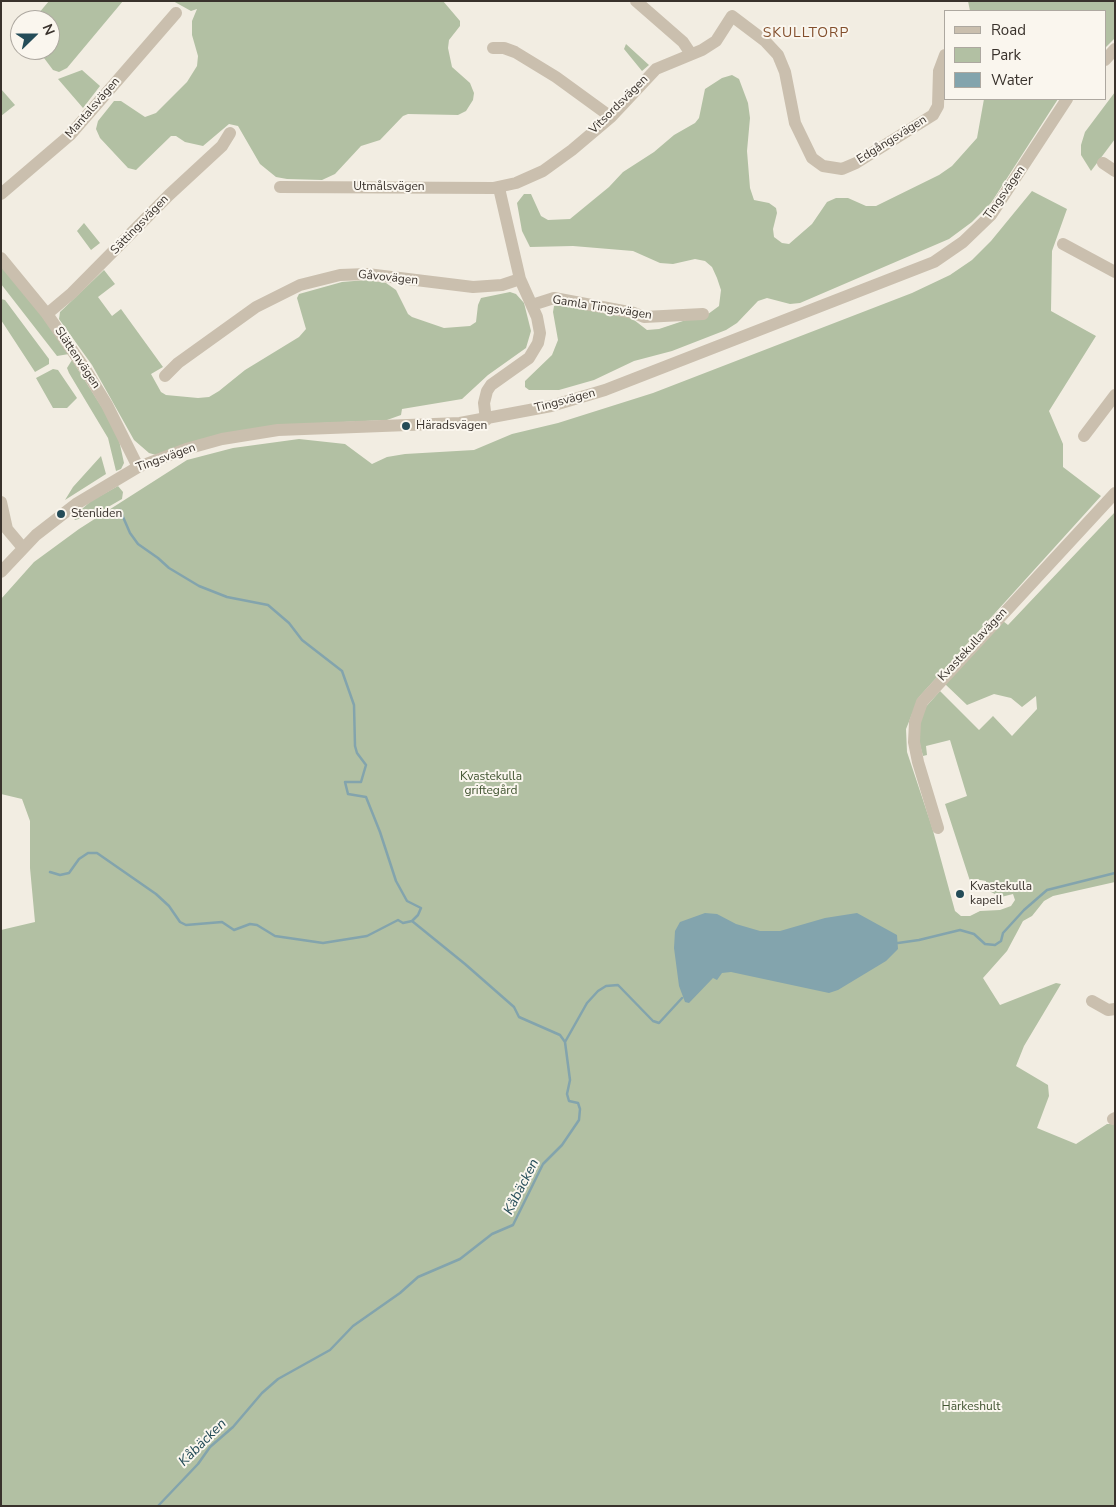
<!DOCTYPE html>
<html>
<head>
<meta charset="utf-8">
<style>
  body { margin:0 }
  #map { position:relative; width:1116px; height:1507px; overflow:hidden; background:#f2ede2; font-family:"Nunito Sans",sans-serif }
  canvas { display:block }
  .frame { position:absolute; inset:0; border:2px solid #39322c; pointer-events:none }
  .legend { position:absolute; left:944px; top:10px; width:162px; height:90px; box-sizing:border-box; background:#faf6ee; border:1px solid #ada8a0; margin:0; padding:6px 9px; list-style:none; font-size:15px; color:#39322c }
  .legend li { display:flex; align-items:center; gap:10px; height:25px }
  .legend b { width:25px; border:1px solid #ada8a0 }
  .north { position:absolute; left:10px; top:10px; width:50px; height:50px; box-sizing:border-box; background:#faf6ee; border:1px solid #ada8a0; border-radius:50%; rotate:68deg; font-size:14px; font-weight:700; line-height:20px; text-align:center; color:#39322c }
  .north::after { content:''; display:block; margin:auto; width:18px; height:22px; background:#244c58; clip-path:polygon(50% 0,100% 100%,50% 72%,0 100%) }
</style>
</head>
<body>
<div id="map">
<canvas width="1116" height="1507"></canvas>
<div class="frame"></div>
<ul class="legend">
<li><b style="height:6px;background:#cabfae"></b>Road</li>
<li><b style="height:14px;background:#b2c0a3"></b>Park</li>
<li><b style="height:14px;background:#83a4ad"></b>Water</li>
</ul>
<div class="north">N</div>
</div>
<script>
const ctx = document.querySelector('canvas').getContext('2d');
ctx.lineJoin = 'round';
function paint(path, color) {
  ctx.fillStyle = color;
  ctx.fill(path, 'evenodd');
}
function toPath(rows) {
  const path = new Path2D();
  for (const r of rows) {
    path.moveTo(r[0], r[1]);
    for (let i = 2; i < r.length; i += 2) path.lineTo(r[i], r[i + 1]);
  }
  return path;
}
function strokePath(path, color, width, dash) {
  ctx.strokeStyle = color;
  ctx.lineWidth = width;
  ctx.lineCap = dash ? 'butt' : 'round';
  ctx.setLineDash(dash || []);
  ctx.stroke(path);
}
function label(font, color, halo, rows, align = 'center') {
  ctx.font = font + ' "Nunito Sans",sans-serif';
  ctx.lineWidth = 4;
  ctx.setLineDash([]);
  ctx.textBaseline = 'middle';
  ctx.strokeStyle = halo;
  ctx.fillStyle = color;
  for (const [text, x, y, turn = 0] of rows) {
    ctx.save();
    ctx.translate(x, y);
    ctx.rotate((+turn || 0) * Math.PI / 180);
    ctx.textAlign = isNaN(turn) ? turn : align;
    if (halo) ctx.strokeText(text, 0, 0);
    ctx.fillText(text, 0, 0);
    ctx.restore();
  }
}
paint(toPath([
  [49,1,123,1,67,68,59,72,53,70,38,50,50,50,50,20,33,20],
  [173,1,443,1,460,21,460,26,449,40,448,48,452,67,470,83,474,93,473,100,466,111,458,115,408,114,403,116,380,140,361,146,335,174,322,180,287,179,276,177,260,164,238,126,229,124,203,146,185,142,176,136,171,136,136,170,128,168,100,138,96,129,98,121,114,101,121,101,145,117,156,113,187,82,197,66,198,56,192,35,192,21,197,9,191,11],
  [968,1,1115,1,1115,38,1105,48,1105,11,970,11],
  [626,44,649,65,642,71,624,49],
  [82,70,100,86,83,108,58,79],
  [732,75,739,79,748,103,750,118,747,151,750,188,754,200,769,203,776,208,777,213,773,229,774,237,782,243,789,244,812,224,827,202,836,198,848,198,866,206,876,206,939,175,952,166,977,138,984,99,1058,99,991,203,972,222,949,239,800,303,790,304,767,298,758,301,737,323,726,330,672,351,634,361,594,380,559,390,529,390,525,387,525,381,552,355,558,340,553,312,554,306,564,303,625,313,647,330,659,329,692,318,704,317,719,306,721,290,717,278,712,267,705,261,695,259,673,264,660,263,633,251,573,246,530,247,522,231,517,203,524,194,531,194,541,216,548,220,570,219,609,187,623,172,654,152,674,135,695,123,699,118,705,89,722,78],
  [1,89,15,105,1,116],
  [1115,92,1115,139,1091,171,1081,155,1081,145,1085,132],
  [1032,191,1067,209,1052,251,1051,311,1096,336,1049,411,1063,444,1063,467,1101,496,919,697,906,729,907,752,932,827,955,911,961,916,970,916,980,911,1000,910,1011,906,1015,900,1013,894,1001,897,987,890,986,881,974,879,970,881,945,804,967,796,950,740,926,746,927,755,923,756,917,734,923,710,940,691,979,730,993,716,1012,736,1037,709,1036,696,1022,707,1011,698,994,694,967,705,945,684,1003,621,1008,625,1115,512,1115,882,1053,896,1044,901,1032,916,1023,921,1007,951,983,978,1000,1005,1056,983,1061,984,1024,1046,1016,1066,1048,1085,1049,1096,1037,1128,1076,1144,1107,1124,1115,1124,1115,1506,1,1506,1,930,35,922,30,868,30,821,22,799,1,794,1,599,34,562,79,529,187,460,233,448,299,439,345,444,372,464,387,457,405,454,474,450,512,434,558,423,653,393,912,293,950,275,972,260,991,241],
  [84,223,100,243,91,250,77,231],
  [1,263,16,280,69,354,57,356,1,284],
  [104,270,115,284,98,297,112,316,121,309,163,367,151,374,161,392,166,395,198,398,209,397,219,391,245,370,299,337,306,329,297,298,299,294,342,282,366,280,386,283,396,290,408,314,412,317,444,328,470,326,476,322,478,305,481,298,510,292,516,294,524,303,531,331,526,348,488,375,462,399,402,409,401,415,387,420,278,425,156,455,149,453,134,440,92,365,59,319,60,312],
  [1,299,5,300,49,359,49,364,35,372,1,320],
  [72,360,110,420,119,440,124,463,121,469,116,471,108,438,69,373,67,368],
  [53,369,58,370,77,398,67,408,53,408,36,378],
  [101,456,106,474,65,500,73,487],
  [118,486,123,492,122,499,96,514,75,520,73,517,91,501]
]), '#b2c0a3');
paint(toPath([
  [705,913,717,914,736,924,760,931,780,931,825,918,857,913,897,935,898,949,886,961,838,990,829,993,731,972,722,973,717,980,713,978,689,1003,685,1002,679,986,674,948,675,931,680,922]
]), '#83a4ad');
strokePath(toPath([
  [120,510,130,533,138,544,158,558,169,568,199,586,227,597,268,605,289,623,302,640,342,671,354,705,355,746,357,753,366,765,361,782,345,782,348,794,366,797,380,832,396,881,407,901,421,908,418,915,412,921],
  [50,872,60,875,69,873,79,859,88,853,97,853,156,894,169,906,180,922,186,925,222,922,234,930,250,924,257,925,275,936,323,943,367,936,398,920,403,923,412,921,465,964,514,1007,519,1017,560,1035,565,1042],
  [898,943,919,940,960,930,974,934,985,944,995,945,1001,941,1003,933,1024,910,1047,890,1115,873],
  [158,1506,198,1464,210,1447,233,1427,262,1393,278,1379,330,1350,353,1326,400,1293,418,1277,460,1259,492,1234,513,1225,543,1164,562,1145,579,1120,580,1109,578,1103,569,1101,567,1094,570,1080,565,1042,587,1003,598,991,606,986,618,985,653,1021,659,1023,682,998]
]), '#83a4ad', 2.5);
strokePath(toPath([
  [636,1,683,42,691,54],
  [493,48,504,48,515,52,556,77,611,117],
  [1105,60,1115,49],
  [1103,163,1115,171],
  [280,187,493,188,516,183,543,171,572,150,611,117,656,69,702,50,716,41,732,16,765,41,778,55,785,72,795,123,812,158,823,166,842,169,856,163,933,115,938,106,939,71,945,55],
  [1,194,70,135,176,13],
  [1063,244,1115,272],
  [1,258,47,314,85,369,107,405,138,467],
  [532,305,554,298,634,313,644,317,703,314],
  [47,314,72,293,169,195,222,146,230,133],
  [165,376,178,363,256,307,300,285,340,275,367,274,473,287,502,285,520,279],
  [486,420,484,403,487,391,491,385,529,358,538,343,540,333,537,317,520,279,499,188],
  [1084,436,1115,395],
  [1,502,7,529,23,548],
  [1,572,36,535,76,504,138,467,186,449,222,439,278,430,460,423,551,406,605,390,934,262,963,242,991,215,1067,99],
  [938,828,918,762,914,742,915,722,922,702,1115,493],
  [1092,1001,1108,1010,1115,1009],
  [1113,1119,1115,1118]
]), '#cabfae', 12);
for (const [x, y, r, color] of [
  [406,426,5,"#244c58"],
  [61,514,5,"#244c58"],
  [960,894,5,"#244c58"]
]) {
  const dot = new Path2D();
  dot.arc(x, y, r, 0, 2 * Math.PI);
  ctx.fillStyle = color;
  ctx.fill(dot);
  strokePath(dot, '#faf6ee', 2);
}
label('12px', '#39322c', '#faf6ee', [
  ["Vitsordsvägen",619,105,-45],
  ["Mantalsvägen",93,108,-49],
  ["Edgångsvägen",892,140,-32],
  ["Utmålsvägen",389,187],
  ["Tingsvägen",1005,193,-55],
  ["Sättingsvägen",140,225,-46],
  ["Gåvovägen",388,278,6],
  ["Gamla Tingsvägen",602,308,9],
  ["Slättenvägen",77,358,56],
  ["Tingsvägen",565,401,-15],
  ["Tingsvägen",166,458,-20],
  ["Kvastekullavägen",973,645,-47]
]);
label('12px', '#39322c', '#faf6ee', [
  ["Häradsvägen",416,426],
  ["Stenliden",71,514],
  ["Kvastekulla",970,887],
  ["kapell",970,901]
], 'left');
label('12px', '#425532', '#faf6ee', [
  ["Kvastekulla",491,777],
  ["griftegård",491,791],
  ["Härkeshult",971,1407]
]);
ctx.letterSpacing = '1px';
label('14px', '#824e2b', '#faf6ee', [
  ["SKULLTORP",806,34]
]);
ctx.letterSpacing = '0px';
label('italic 14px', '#244c58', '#faf6ee', [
  ["Kåbäcken",522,1187,-63],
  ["Kåbäcken",203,1443,-45]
]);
</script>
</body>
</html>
